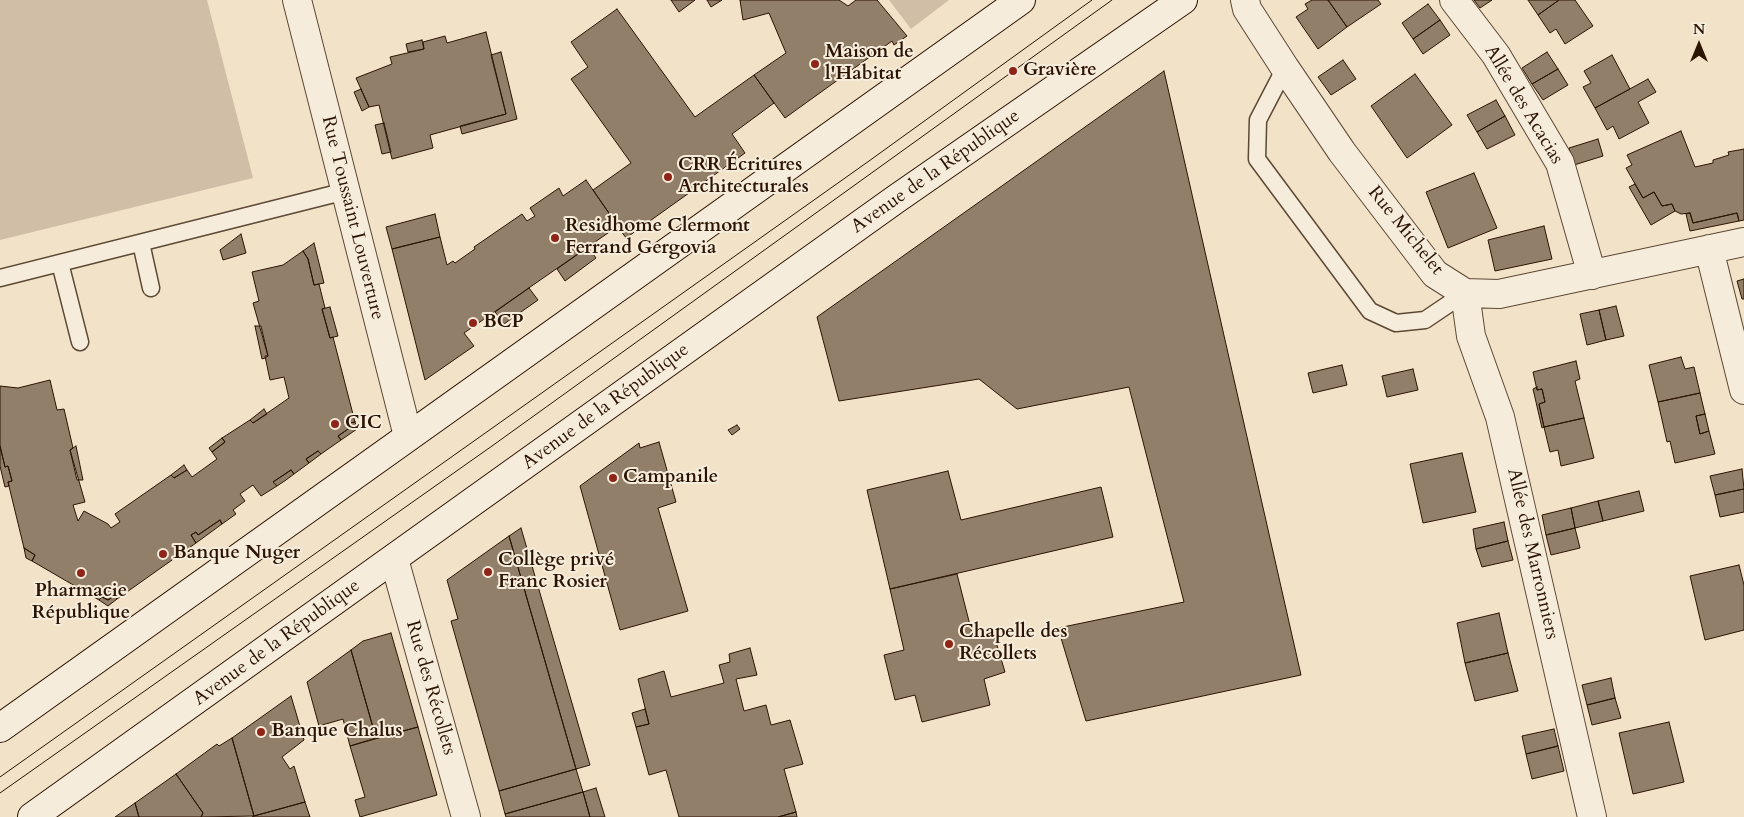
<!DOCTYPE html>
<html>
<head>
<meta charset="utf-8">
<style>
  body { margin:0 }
  #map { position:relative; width:1744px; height:817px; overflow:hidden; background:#f1e2c8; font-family:Cardo,serif }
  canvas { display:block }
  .north { position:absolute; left:1674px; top:20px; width:50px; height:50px; -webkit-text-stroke:4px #f6ecdb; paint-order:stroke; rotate:0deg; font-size:14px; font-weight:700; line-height:20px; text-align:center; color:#2c1402 }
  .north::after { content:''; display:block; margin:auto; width:18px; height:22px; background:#2c1402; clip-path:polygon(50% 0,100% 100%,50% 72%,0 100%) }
</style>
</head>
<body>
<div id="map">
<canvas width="1744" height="817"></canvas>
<div class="north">N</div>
</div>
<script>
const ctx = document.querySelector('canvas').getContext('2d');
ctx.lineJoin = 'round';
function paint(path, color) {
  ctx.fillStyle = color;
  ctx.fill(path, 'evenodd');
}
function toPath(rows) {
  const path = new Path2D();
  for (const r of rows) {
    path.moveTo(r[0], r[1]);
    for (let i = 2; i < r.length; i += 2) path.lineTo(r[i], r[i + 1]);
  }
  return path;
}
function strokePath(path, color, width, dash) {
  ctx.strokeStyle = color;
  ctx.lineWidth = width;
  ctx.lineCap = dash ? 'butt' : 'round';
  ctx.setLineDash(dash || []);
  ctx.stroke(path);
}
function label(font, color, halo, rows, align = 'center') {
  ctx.font = font + ' Cardo,serif';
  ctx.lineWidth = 4;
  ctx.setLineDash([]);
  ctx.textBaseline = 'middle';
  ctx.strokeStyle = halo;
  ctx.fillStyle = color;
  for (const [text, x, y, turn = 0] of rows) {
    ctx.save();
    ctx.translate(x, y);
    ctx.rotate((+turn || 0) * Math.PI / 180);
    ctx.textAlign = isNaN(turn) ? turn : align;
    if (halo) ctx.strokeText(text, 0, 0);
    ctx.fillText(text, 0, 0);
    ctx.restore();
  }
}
paint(toPath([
  [0,0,207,0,253,178,0,240],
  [889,0,949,0,911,29]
]), '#d0bfa6');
const building = toPath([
  [671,0,695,0,679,12,671,0],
  [707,0,722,0,711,7,707,0],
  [740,0,839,0,848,6,856,0,877,0,907,36,894,45,892,41,785,118,754,75,786,53,769,13,743,20,740,0],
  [1312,0,1328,0,1347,27,1318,49,1296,17,1308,9,1305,4,1312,0],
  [1328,0,1378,0,1381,4,1347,27,1328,0],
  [1474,0,1492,0,1480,8,1474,0],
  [1528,0,1559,0,1538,15,1528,0],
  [1559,0,1575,0,1593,26,1565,44,1556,29,1550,33,1538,15,1559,0],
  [1428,4,1440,20,1413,39,1402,23,1428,4],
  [617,9,695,117,754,75,774,103,732,134,745,153,626,238,593,190,631,163,571,79,588,67,571,42,617,9],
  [1440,20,1450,35,1423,54,1413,39,1440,20],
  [486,32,506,114,430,135,433,148,392,159,379,105,369,107,356,78,392,64,390,57,424,49,423,42,445,36,447,43,486,32],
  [422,40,424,49,408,52,406,44,422,40],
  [501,52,517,119,462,134,460,126,506,114,491,55,501,52],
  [1547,52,1558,69,1532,84,1522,68,1547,52],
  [1612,55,1630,89,1595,108,1583,87,1591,83,1584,71,1612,55],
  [1343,60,1356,79,1331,95,1318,77,1343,60],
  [1558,69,1568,85,1543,100,1532,84,1558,69],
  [1164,71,1301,675,1086,721,1058,628,1184,602,1129,387,1017,409,979,379,839,401,817,317,1164,71],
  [1415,74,1452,125,1407,158,1371,106,1415,74],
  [1648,79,1656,92,1638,102,1649,123,1619,139,1613,126,1607,130,1595,108,1648,79],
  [361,89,369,107,362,111,354,92,361,89],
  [1496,100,1505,116,1477,132,1467,115,1496,100],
  [1505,116,1515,135,1487,149,1477,132,1505,116],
  [384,123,391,152,382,154,375,125,384,123],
  [1681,131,1695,167,1713,163,1713,160,1729,155,1728,152,1744,149,1744,220,1739,221,1737,213,1693,223,1690,213,1681,214,1675,211,1672,204,1662,206,1654,192,1643,198,1626,168,1632,165,1627,155,1681,131],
  [1598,139,1603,156,1574,165,1569,148,1598,139],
  [1474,173,1497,228,1448,248,1426,192,1474,173],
  [586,180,618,226,464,333,474,346,425,380,392,249,440,237,447,265,453,261,455,263,475,249,474,247,522,214,527,221,535,216,530,208,559,188,563,196,586,180],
  [1635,184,1643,198,1654,192,1662,206,1672,204,1675,211,1651,225,1629,187,1635,184],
  [1690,213,1693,223,1737,213,1739,221,1690,231,1686,214,1690,213],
  [435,214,440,237,392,249,386,227,435,214],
  [1544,226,1552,259,1495,271,1488,240,1544,226],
  [241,234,246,253,223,260,220,250,241,234],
  [314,243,324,283,314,285,308,259,303,251,314,243],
  [588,247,596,258,565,281,557,269,588,247],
  [303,251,308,259,314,285,319,284,325,308,322,309,330,338,333,337,355,422,350,423,351,427,338,436,341,440,321,454,318,451,306,459,309,463,294,474,291,470,273,482,277,486,261,496,253,485,240,494,245,501,233,510,236,514,222,524,220,520,198,535,196,532,191,535,196,543,117,599,114,596,108,600,102,597,99,600,32,561,35,555,24,548,8,482,12,481,8,466,5,467,0,446,0,386,18,388,50,380,57,410,64,409,73,448,70,450,85,502,73,505,78,521,84,511,108,524,111,528,120,522,115,514,171,475,174,478,187,470,192,477,217,459,212,452,225,442,222,438,250,420,253,423,289,398,284,377,270,380,265,356,268,356,253,303,259,301,252,272,283,265,303,251],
  [1744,279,1744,299,1742,299,1737,281,1744,279],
  [529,288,538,300,504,324,495,312,529,288],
  [1616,306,1624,336,1606,340,1599,310,1616,306],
  [330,307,338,336,330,338,322,309,330,307],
  [1599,310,1606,340,1587,345,1580,314,1599,310],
  [255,326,261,326,268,356,265,358,262,359,255,326],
  [1681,357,1685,369,1694,367,1700,393,1658,402,1649,365,1681,357],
  [1576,361,1580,379,1575,381,1584,418,1544,427,1539,404,1545,402,1542,389,1537,390,1533,372,1576,361],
  [1342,365,1347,385,1313,393,1308,373,1342,365],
  [1413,369,1418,390,1387,397,1382,376,1413,369],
  [1537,387,1537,390,1542,389,1545,402,1539,404,1544,427,1542,428,1533,389,1537,387],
  [1700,393,1705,414,1696,416,1700,434,1709,431,1715,454,1675,463,1670,441,1667,442,1658,402,1700,393],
  [264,409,267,414,253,423,250,420,264,409],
  [1705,414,1709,431,1700,434,1696,416,1705,414],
  [1584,418,1594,458,1561,466,1558,450,1550,452,1544,427,1584,418],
  [355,422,357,429,341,440,338,436,351,427,350,423,355,422],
  [737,425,740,429,732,435,728,430,737,425],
  [222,438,225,442,212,452,209,448,222,438],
  [659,442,676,502,658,508,688,611,620,630,580,486,639,443,640,448,659,442],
  [0,446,5,467,8,466,12,481,8,482,9,486,5,487,0,466,0,446],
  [76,446,83,480,77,480,70,450,76,446],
  [318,451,321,454,309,463,306,459,318,451],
  [1462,453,1476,512,1423,523,1410,464,1462,453],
  [184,465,187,470,174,478,171,475,184,465],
  [1742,469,1744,489,1715,495,1710,476,1742,469],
  [291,470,294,474,286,480,277,486,273,482,291,470],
  [948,471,961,520,1101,487,1113,537,890,589,867,490,948,471],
  [1744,489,1744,512,1720,517,1715,495,1744,489],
  [1639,491,1644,511,1603,521,1598,501,1639,491],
  [1598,501,1603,521,1575,528,1571,508,1598,501],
  [1571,508,1575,528,1546,535,1542,515,1571,508],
  [220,520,222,524,196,543,191,535,196,532,198,535,220,520],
  [1504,522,1508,541,1476,549,1473,529,1504,522],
  [521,528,590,765,576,769,509,536,521,528],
  [1575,528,1580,548,1551,555,1546,535,1575,528],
  [509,536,576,769,499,791,451,621,458,619,447,580,509,536],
  [1508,541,1513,560,1482,567,1476,549,1508,541],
  [24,548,35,555,32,561,26,558,24,548],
  [1739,565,1744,585,1744,630,1705,640,1690,576,1739,565],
  [957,574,973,637,993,632,1005,672,984,679,990,705,922,722,915,695,895,700,884,655,904,650,890,589,957,574],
  [114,596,117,599,108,606,99,600,102,597,108,600,114,596],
  [1499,613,1508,653,1465,663,1457,623,1499,613],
  [391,633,418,727,376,738,351,650,363,641,391,633],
  [750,648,757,675,736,679,744,711,766,705,771,725,790,720,803,764,784,769,796,812,778,817,679,817,666,770,649,775,636,727,649,724,638,679,664,671,671,697,724,683,719,665,730,662,729,654,750,648],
  [351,650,376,738,350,746,343,719,319,726,307,682,351,650],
  [1508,653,1518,691,1475,701,1465,663,1508,653],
  [1611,678,1615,698,1587,705,1582,685,1611,678],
  [291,696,304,740,282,757,290,769,294,766,305,802,254,816,232,738,291,696],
  [1615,698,1621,718,1592,725,1587,705,1615,698],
  [645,709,649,724,636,727,632,713,645,709],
  [1669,722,1684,782,1633,794,1619,733,1669,722],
  [418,727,437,795,360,817,355,800,365,797,350,746,418,727],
  [1554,729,1558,746,1526,754,1522,736,1554,729],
  [232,738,254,816,201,817,203,813,176,774,217,744,219,746,232,738],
  [1558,746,1564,771,1532,779,1526,754,1558,746],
  [576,769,583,792,505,814,499,791,576,769],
  [176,774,203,813,201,817,139,817,135,803,176,774],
  [596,788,605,817,590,817,583,792,596,788],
  [583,792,590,817,506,817,505,814,583,792],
  [305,802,310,817,252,817,254,816,305,802],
  [135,803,139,817,115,817,135,803],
  [796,812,797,817,778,817,796,812]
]);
paint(building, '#927f69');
strokePath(building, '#2c1402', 1);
const service = toPath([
  [1285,68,1258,120,1257,159,1370,311,1396,323,1425,320,1465,293],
  [141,243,151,288],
  [60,263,80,342],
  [0,278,346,191]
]);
const minor = toPath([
  [297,0,408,436],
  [1245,0,1247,9,1285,68,1342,152,1435,274,1465,293,1499,294,1744,242],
  [1454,0,1496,55,1560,163,1592,275],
  [1709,249,1744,390],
  [1465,293,1471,336,1500,417,1592,817],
  [394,559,466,817]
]);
const secondary = toPath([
  [0,728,1021,0],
  [32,817,896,199,1183,0]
]);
strokePath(service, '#5d4834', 19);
strokePath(minor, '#5d4834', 30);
strokePath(secondary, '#2c1402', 30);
strokePath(service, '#f6ecdb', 16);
strokePath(minor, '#f6ecdb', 28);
strokePath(secondary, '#f6ecdb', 28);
strokePath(toPath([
  [0,777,869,161,1092,0],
  [0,793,492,446,1112,0]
]), '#2c1402', 1);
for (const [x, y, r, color] of [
  [815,64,5,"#8f2418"],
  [1013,71,5,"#8f2418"],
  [668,177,5,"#8f2418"],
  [555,238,5,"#8f2418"],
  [473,323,5,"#8f2418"],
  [335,424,5,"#8f2418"],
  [613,478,5,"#8f2418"],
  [163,554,5,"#8f2418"],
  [488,572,5,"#8f2418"],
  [81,573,5,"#8f2418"],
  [949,644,5,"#8f2418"],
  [261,732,5,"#8f2418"]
]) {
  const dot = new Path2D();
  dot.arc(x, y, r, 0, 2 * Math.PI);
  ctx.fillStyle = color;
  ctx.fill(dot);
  strokePath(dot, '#f6ecdb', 2);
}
label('bold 19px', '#2c1402', '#f6ecdb', [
  ["Maison de",825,53],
  ["l'Habitat",825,75],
  ["Gravière",1023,71],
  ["CRR Écritures",678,166],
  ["Architecturales",678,188],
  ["Residhome Clermont",565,227],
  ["Ferrand Gergovia",565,249],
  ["BCP",483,323],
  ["CIC",345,424],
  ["Campanile",623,478],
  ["Banque Nuger",173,554],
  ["Collège privé",498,561],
  ["Franc Rosier",498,583],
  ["Pharmacie",81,592,"center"],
  ["République",81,614,"center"],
  ["Chapelle des",959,633],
  ["Récollets",959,655],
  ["Banque Chalus",271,732]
], 'left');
label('19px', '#2c1402', '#f6ecdb', [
  ["Allée des Acacias",1523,105,59],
  ["Avenue de la République",936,172,-35],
  ["Rue Toussaint Louverture",352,218,76],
  ["Rue Michelet",1405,231,51],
  ["Avenue de la République",606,407,-36],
  ["Allée des Marronniers",1532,554,77],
  ["Avenue de la République",277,643,-36],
  ["Rue des Récollets",430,688,74]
]);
</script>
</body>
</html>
